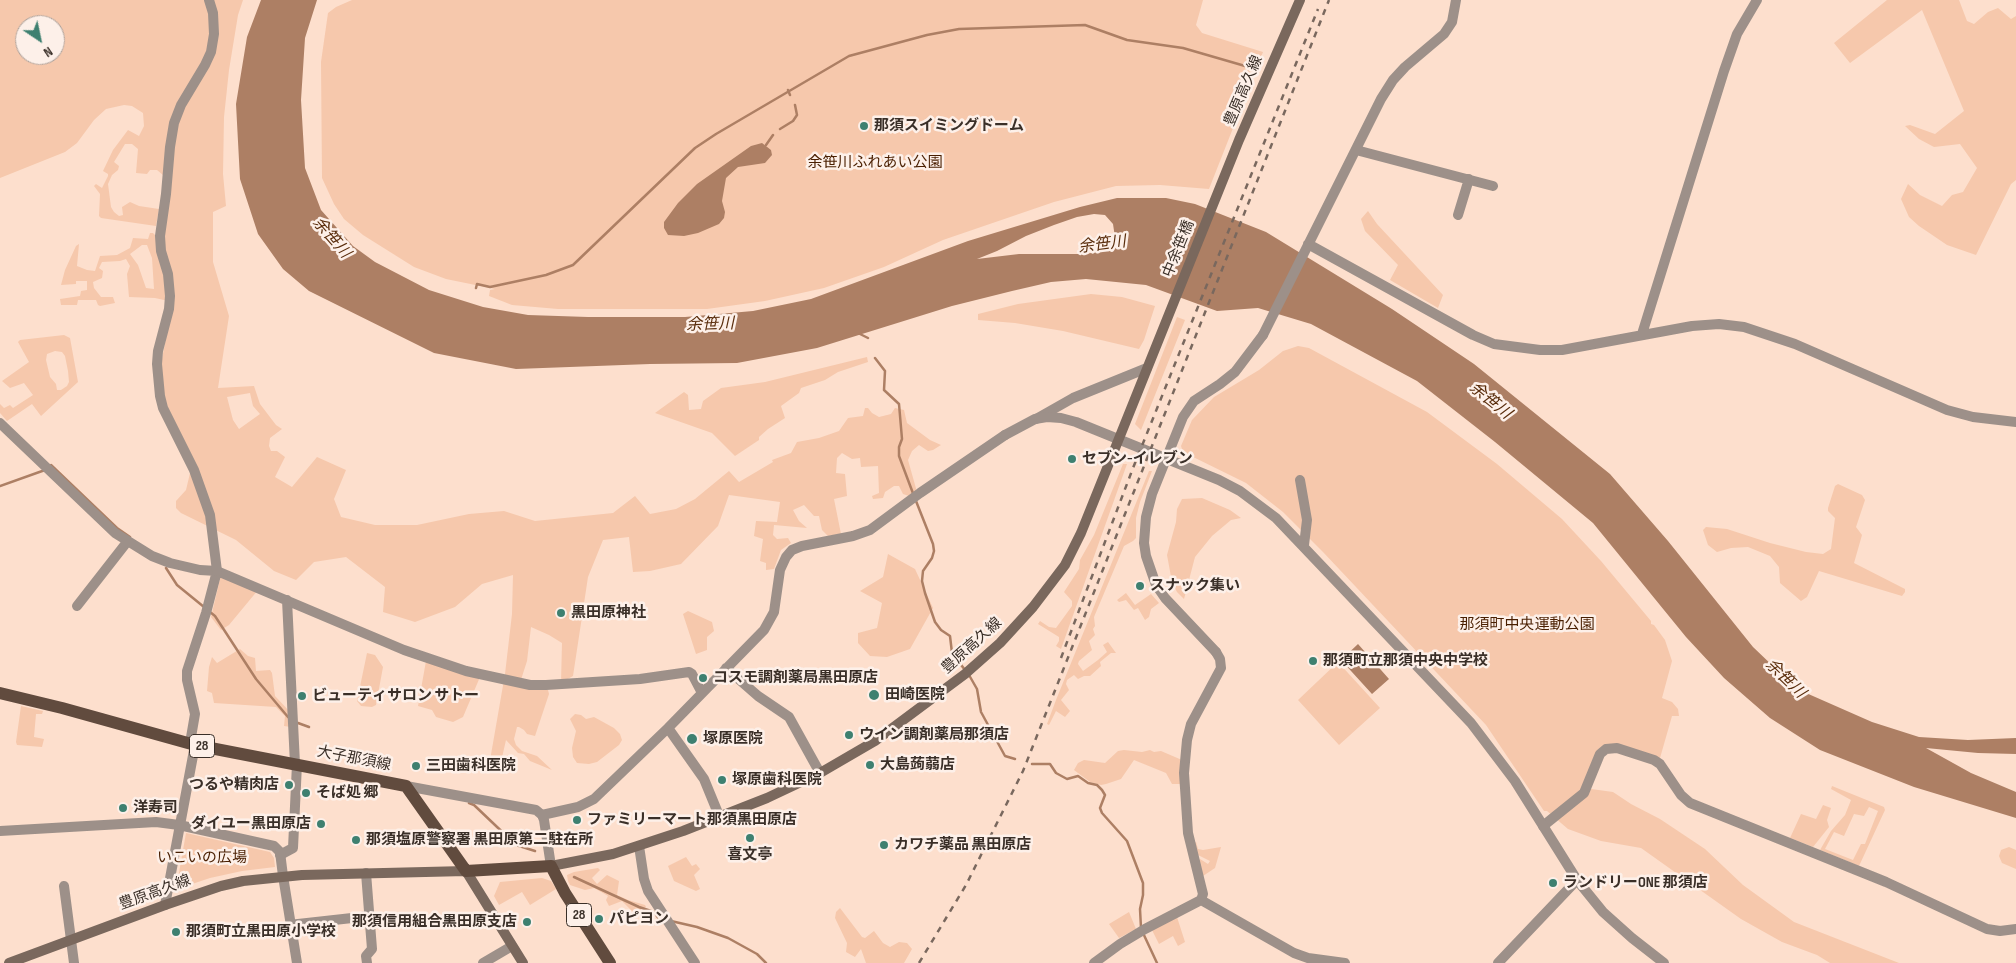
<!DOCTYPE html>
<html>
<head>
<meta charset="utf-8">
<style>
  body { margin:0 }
  #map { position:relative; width:2016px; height:963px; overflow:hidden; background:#fddfcd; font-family:"Sofia Sans Condensed",sans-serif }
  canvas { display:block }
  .north { position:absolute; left:15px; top:15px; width:50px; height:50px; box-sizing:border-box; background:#fdf0e9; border:1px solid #afa39c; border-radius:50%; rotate:146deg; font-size:14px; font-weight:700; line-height:20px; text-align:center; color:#3a2f28 }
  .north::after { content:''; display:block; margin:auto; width:18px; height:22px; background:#3e8070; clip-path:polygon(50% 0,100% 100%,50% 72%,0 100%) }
</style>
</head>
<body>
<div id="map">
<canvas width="2016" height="963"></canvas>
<div class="north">N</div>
</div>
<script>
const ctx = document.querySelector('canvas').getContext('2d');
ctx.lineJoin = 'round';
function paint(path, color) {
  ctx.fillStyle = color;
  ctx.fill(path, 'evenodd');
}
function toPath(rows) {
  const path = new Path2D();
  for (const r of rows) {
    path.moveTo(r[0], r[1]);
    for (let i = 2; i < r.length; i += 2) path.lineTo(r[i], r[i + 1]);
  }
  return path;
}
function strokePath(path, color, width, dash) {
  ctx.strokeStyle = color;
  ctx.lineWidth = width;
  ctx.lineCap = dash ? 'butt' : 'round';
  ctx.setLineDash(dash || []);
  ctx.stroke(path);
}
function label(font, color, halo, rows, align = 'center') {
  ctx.font = font + ' "Sofia Sans Condensed","Noto Sans JP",sans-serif';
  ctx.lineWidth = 5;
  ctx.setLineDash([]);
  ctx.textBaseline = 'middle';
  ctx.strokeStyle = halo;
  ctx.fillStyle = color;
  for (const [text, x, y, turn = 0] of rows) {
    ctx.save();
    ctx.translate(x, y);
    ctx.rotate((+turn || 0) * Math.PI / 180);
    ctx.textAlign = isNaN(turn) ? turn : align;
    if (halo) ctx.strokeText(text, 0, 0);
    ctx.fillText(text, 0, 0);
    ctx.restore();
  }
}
paint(toPath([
  [0,0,243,0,238,15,229,70,224,117,223,174,226,206,213,212,213,262,229,316,218,388,254,386,260,404,276,425,282,429,270,438,269,446,271,451,277,451,285,457,275,477,292,487,317,457,346,470,334,499,341,517,375,525,417,525,469,514,504,511,535,521,613,513,635,496,650,514,676,509,695,499,729,471,739,482,773,462,772,460,791,453,797,442,819,438,839,431,848,418,863,416,865,408,868,408,872,413,879,417,891,414,895,408,904,410,907,423,930,440,941,445,933,450,928,451,919,445,912,451,908,460,917,492,909,496,903,494,899,486,894,486,885,492,883,498,873,499,872,496,879,493,878,466,861,467,860,458,852,459,842,453,837,458,836,473,845,474,847,496,834,499,841,534,828,536,822,530,819,516,814,516,804,505,793,510,799,521,807,528,774,525,773,535,777,539,788,538,791,543,781,550,774,569,766,570,766,563,760,561,763,539,754,536,756,521,777,522,780,502,729,495,718,526,681,564,650,571,633,572,629,537,603,540,588,577,573,676,561,683,562,643,549,635,531,627,527,661,519,686,548,690,549,694,535,736,527,734,524,730,519,727,517,727,514,739,516,745,522,751,537,756,552,770,530,761,524,754,518,753,506,740,501,762,491,768,489,766,505,674,512,614,513,575,482,584,455,607,415,622,383,612,385,587,346,557,314,562,296,580,274,571,236,540,181,513,176,508,176,501,186,490,191,469,167,410,160,369,173,302,155,298,129,297,127,274,130,266,126,259,120,261,102,262,99,268,103,271,102,278,93,282,94,288,101,297,113,297,115,303,100,306,98,305,96,300,78,300,77,305,61,305,60,299,80,296,81,291,87,290,87,281,76,281,76,284,61,285,65,270,76,246,79,244,77,266,87,270,95,271,100,256,117,255,130,248,133,238,148,239,150,233,153,233,156,236,169,180,157,170,150,170,147,174,136,173,138,149,132,144,125,144,114,162,119,166,118,170,112,175,108,184,111,207,114,212,119,216,123,215,122,207,130,202,139,206,159,209,156,226,101,218,99,216,100,194,94,186,96,184,102,188,108,176,108,174,103,171,113,150,128,130,139,136,144,126,143,113,132,106,124,105,106,109,94,120,77,143,65,152,0,178],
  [25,25,55,25,55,55,25,55],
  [142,245,147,245,152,258,154,289,146,288,138,265,130,254],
  [250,393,253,406,260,414,239,429,233,420,227,397],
  [352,0,1203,0,1196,25,1202,33,1263,52,1209,189,1160,185,1116,186,1054,202,943,240,884,267,824,288,765,301,707,309,558,309,512,305,489,296,490,290,495,289,446,279,414,267,363,235,344,219,334,204,322,178,321,62,328,13,336,7],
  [1887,0,1959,0,1967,21,1974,24,1988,12,1998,8,2011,19,2016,16,2016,180,2011,184,1976,255,1947,245,1919,226,1909,217,1901,199,1908,184,1920,195,1942,206,1952,195,1963,192,1977,168,1960,144,1934,147,1919,139,1905,126,1910,125,1935,134,1964,111,1922,10,1850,63,1834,43],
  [1368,211,1377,224,1443,295,1438,308,1390,280,1398,265,1365,231,1361,219],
  [1091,294,1122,297,1155,306,1144,340,1139,349,1063,331,1015,323,978,320,978,314,1018,304],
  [1177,317,1185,320,1141,430,1135,424],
  [64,335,70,338,78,382,41,416,32,404,7,421,0,413,0,404,4,408,10,405,13,408,33,395,24,383,10,388,2,381,29,362,18,342,20,340],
  [55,351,62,352,65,356,68,371,69,382,67,386,61,390,57,390,56,384,50,377,46,360,47,354],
  [1298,346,1309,348,1427,412,1497,464,1562,519,1601,561,1651,621,1651,624,1654,625,1665,640,1672,661,1662,698,1672,702,1678,709,1679,716,1672,716,1660,758,1605,747,1584,788,1613,792,1631,804,1660,819,1705,849,1743,885,1794,922,1899,963,1830,963,1817,955,1782,942,1741,919,1641,848,1601,841,1568,829,1547,811,1544,811,1486,725,1323,552,1283,512,1246,483,1183,452,1181,446,1192,420,1214,397,1259,370,1283,351],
  [867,357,868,362,838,372,825,380,801,388,799,393,781,406,785,418,768,429,759,437,759,440,735,456,712,433,655,413,684,392,688,395,689,410,701,409,703,401,721,388,765,382],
  [1123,464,1127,464,1061,649,1056,646,1059,641,1059,637,1038,624,1040,621,1049,627,1056,628,1072,606,1072,601,1064,592,1079,569,1080,560,1094,535],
  [1149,471,1152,471,1140,502,1136,518,1136,538,1133,541,1124,546,1094,617,1095,626,1093,629,1095,635,1089,641,1092,650,1079,661,1078,664,1083,671,1098,660,1107,652,1103,645,1108,642,1116,653,1111,653,1100,662,1101,666,1090,676,1084,676,1078,679,1074,675,1067,680,1066,684,1069,690,1061,700,1070,711,1065,717,1056,711,1049,725,1047,724,1056,700],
  [1838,484,1862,495,1865,500,1856,527,1862,535,1854,563,1905,589,1905,592,1902,596,1819,571,1807,597,1801,601,1780,583,1779,567,1770,556,1748,547,1731,548,1717,552,1708,545,1703,530,1706,527,1727,529,1770,543,1806,552,1823,554,1831,549,1835,518,1828,511,1828,508,1835,486],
  [1202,498,1230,510,1241,518,1231,520,1212,536,1195,557,1184,599,1177,592,1172,582,1167,555,1176,522,1177,509,1182,499],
  [888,554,915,569,933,608,910,649,887,657,870,656,858,643,858,633,877,628,882,603,860,591,883,577],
  [221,575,258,590,229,625,221,630,211,617],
  [1126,593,1135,605,1151,594,1159,603,1151,609,1149,617,1145,620,1138,608,1134,610,1126,600,1119,602,1117,600],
  [688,611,712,622,714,631,707,637,707,650,696,654,683,614],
  [240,649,248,656,255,658,256,671,270,670,272,673,275,696,291,713,291,727,284,726,285,716,276,707,214,703,212,693,207,691,209,667,212,657,217,663],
  [367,653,375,655,383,667,376,705,372,707,361,706,357,701],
  [426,661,480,677,463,717,453,722,436,717,432,710,418,706],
  [1338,662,1380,708,1339,745,1298,700],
  [21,706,43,711,42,714,36,714,34,737,44,739,42,747,17,745,16,742],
  [575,714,581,715,586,719,594,717,614,728,620,734,622,740,619,745,597,762,589,764,577,763,573,757,572,748,576,731,570,719],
  [1124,750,1142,752,1150,750,1154,752,1161,751,1182,760,1180,784,1172,784,1166,773,1134,760,1121,779,1106,784,1101,785,1090,782,1074,770,1078,763,1084,760,1105,763,1118,751],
  [1832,786,1884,807,1885,810,1859,866,1820,850,1831,831,1845,815,1851,800,1831,789],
  [1869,807,1878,811,1865,844,1861,844,1853,860,1825,849,1834,832,1844,836,1854,814,1864,816],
  [1823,805,1831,808,1827,820,1829,827,1813,847,1790,838,1801,814,1816,819],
  [186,833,270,852,274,858,275,867,242,871,210,878,180,888,177,884],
  [1196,842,1198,849,1203,850,1221,847,1215,868,1203,876,1198,862,1200,859,1208,864,1210,861,1196,854,1193,844],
  [2009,847,2016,850,2016,869,2002,863,1999,856,2001,850],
  [686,857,692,866,696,864,700,869,694,875,700,889,696,891,674,881,668,866],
  [598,868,600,870,592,878,597,884,607,875,619,881,617,895,628,900,645,905,646,907,634,913,622,901,609,906,606,900,608,896,603,893,594,888,585,890,570,885,568,881,567,875,574,872],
  [542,878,551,881,556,889,530,905,522,892,499,905,494,896,500,882],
  [840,908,862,937,865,938,874,931,883,943,890,947,899,942,907,943,912,949,904,963,866,963,861,949,855,957,846,952,847,943,835,918,836,912],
  [1129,912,1136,929,1119,938,1109,924],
  [1177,917,1185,942,1178,946,1173,936,1159,944,1152,930]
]), '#f6c8ac');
paint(toPath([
  [261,0,317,0,305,38,301,100,305,168,321,210,353,246,375,262,429,290,483,307,528,315,588,317,685,317,753,311,811,299,968,241,1080,207,1117,198,1166,198,1195,204,1266,232,1392,309,1474,364,1610,474,1668,541,1753,647,1797,689,1872,722,1919,737,1968,740,2016,738,2016,754,1978,753,1926,748,1971,773,2016,792,2016,818,1914,787,1820,750,1770,718,1724,678,1686,637,1593,523,1495,442,1417,381,1311,324,1258,308,1217,311,1146,285,1086,279,1051,282,1012,291,952,306,817,348,737,363,650,364,516,369,434,353,309,291,283,269,258,234,240,179,236,104,247,37],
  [1094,214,1105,215,1113,224,1116,244,1101,251,1086,254,1019,254,977,259,997,251,1026,236,1054,225,1077,217],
  [762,143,771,150,772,155,765,163,738,167,726,178,722,201,725,212,724,218,719,224,698,233,684,236,668,235,664,228,664,222,678,203,697,184,751,146],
  [1358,644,1389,679,1372,694,1341,660]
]), '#ad7f64');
strokePath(toPath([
  [788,90,790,95],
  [780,129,793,121,797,115,795,105],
  [766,145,773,135],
  [476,288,477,284,490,287,546,275,573,265,695,148,716,134,849,56,927,35,959,29,1085,25,1127,40,1183,48,1252,68],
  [860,334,868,338],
  [875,358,885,371,884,390,899,404,902,439,899,447,899,456,914,496],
  [51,465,117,528,130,537],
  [0,486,45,470],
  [916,501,933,544,934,551,932,558,923,571,922,581,925,593,935,622,941,630,950,636,952,653,965,670],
  [166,568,177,585,204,607],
  [210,612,215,616,256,679,288,717],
  [969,675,977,689,981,712,1005,756,1015,759],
  [298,723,309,727],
  [1032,764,1050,764,1056,773,1067,779,1078,776,1088,783,1097,785,1102,790,1105,795,1100,808,1102,813,1127,841,1143,883,1143,895,1140,909,1141,928],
  [469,803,474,805,516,845,535,851],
  [574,877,639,907,654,912,659,919,663,920],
  [671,921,697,927,728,938,757,954,766,963],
  [1143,933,1157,963]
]), '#ad7f64', 2.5);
strokePath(toPath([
  [1356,150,1493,186],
  [1458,215,1469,179],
  [1308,244,1473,335,1494,344,1540,350,1562,350,1692,326,1719,324,1744,327,1795,344,1947,410,1973,417,2016,422],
  [1642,334,1724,71,1737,34,1757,0],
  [1263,335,1381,99,1393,80,1405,67,1444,34,1452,22,1456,0],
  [1036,419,1073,398,1147,368],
  [0,423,115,533,152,556,170,563,200,570,217,571,404,650,466,671,530,685,546,685,640,679,689,672,692,674,702,693],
  [1300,480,1307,520,1304,545],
  [287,600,295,764],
  [77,606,127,542],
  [726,668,758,696,789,717,820,773],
  [668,728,704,779,720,818],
  [190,743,195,714,187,680,187,671,206,613,217,571],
  [542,815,578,807,594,799,668,728,764,630,774,612,780,570,786,557,792,550,802,546,853,536,870,530,920,493,1005,435],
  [1543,826,1584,793,1600,754,1606,749,1617,748,1654,760,1660,764,1681,795,1690,803,1886,882,1987,929,2000,931,2016,929],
  [0,831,156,822,179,825],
  [639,846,644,879,648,891,695,963],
  [280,855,293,848,297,764],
  [366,873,372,949,366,956,367,963],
  [283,876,297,963],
  [64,886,74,963],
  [1201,900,1294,953,1308,958,1345,963],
  [165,905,195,745],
  [289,925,370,916],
  [483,963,512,946],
  [1094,963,1120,944,1145,929,1201,900,1203,894,1201,886,1188,833,1184,773,1187,740,1191,724,1221,668,1220,659,1216,652]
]), '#9d9089', 10);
strokePath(toPath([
  [209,0,213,13,214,34,211,52,205,65,181,105,174,123,170,147,166,194,160,236,161,251,168,274,170,296,169,309,158,351,157,364,160,396,163,408,194,470,210,515,217,571],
  [1005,435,1035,419,1047,417,1061,418,1076,422,1219,480,1240,491,1276,518,1471,723,1515,781,1577,880,1603,912,1632,938,1664,963],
  [1216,652,1165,598,1156,585,1146,556,1144,543,1146,517,1152,494,1183,417,1194,401,1220,384,1235,372,1263,335],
  [406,786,536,810,542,815,544,820,551,866],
  [179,825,274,846,280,852,283,876],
  [1498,963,1577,880]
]), '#9d9089', 10);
strokePath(toPath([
  [551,866,613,854,683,831,767,798,820,773,875,741,965,674,1000,643,1033,607,1065,565,1081,533,1239,140,1300,0],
  [9,963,165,905,221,886,243,881,302,875,466,871,523,963]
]), '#7a685d', 10);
strokePath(toPath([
  [0,693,62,708,195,745,406,786,466,871,551,866,565,893,610,963]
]), '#614b3e', 12);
strokePath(toPath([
  [1061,658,1133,468,1318,9],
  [919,963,966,885,1023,771,1329,0]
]), '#79685e', 2.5, [6, 6]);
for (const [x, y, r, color] of [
  [864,126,5,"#3e8070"],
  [1072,459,5,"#3e8070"],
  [1140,586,5,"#3e8070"],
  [561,613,5,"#3e8070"],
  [1313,661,5,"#3e8070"],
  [703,678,5,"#3e8070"],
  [874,695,6,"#3e8070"],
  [302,696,5,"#3e8070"],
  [849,735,5,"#3e8070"],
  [692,739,6,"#3e8070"],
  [870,765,5,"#3e8070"],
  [416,766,5,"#3e8070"],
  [722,780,5,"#3e8070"],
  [289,785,5,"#3e8070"],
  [306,793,5,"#3e8070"],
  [123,808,5,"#3e8070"],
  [577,820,5,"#3e8070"],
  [321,824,5,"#3e8070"],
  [750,838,5,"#3e8070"],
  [356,840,5,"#3e8070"],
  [884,845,5,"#3e8070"],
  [1553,883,5,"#3e8070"],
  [599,919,5,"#3e8070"],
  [527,922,5,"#3e8070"],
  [176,932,5,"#3e8070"]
]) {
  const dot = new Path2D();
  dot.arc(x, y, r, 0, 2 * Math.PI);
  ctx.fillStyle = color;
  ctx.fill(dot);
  strokePath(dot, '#fdf0e9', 2);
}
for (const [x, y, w] of [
  [202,746,25],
  [579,915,25]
]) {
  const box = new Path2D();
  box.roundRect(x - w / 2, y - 11.5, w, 23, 4);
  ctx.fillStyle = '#fdf0e9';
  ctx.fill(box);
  strokePath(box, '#3a2f28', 1);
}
label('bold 14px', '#3a2f28', null, [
  ["28",202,746],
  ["28",579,915]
]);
label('15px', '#3a2f28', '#fdf0e9', [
  ["豊原高久線",1244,91,-67],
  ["中余笹橋",1179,249,-68],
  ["豊原高久線",972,646,-42],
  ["大子那須線",354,759,11],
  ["豊原高久線",155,893,-20]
]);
label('bold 15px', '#3a2f28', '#fdf0e9', [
  ["那須スイミングドーム",874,126],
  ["セブン-イレブン",1082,459],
  ["スナック集い",1150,586],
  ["黒田原神社",571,613],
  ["那須町立那須中央中学校",1323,661],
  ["コスモ調剤薬局黒田原店",713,678],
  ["田崎医院",885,695],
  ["ビューティサロン サトー",312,696],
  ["ウイン調剤薬局那須店",859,735],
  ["塚原医院",703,739],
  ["大島蒟蒻店",880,765],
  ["三田歯科医院",426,766],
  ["塚原歯科医院",732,780],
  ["つるや精肉店",279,785,"right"],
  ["そば処 郷",316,793],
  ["洋寿司",133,808],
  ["ファミリーマート那須黒田原店",587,820],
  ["ダイユー黒田原店",311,824,"right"],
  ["那須塩原警察署 黒田原第二駐在所",366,840],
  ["カワチ薬品 黒田原店",894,845],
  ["喜文亭",750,855,"center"],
  ["ランドリーONE 那須店",1563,883],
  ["パピヨン",609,919],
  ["那須信用組合黒田原支店",517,922,"right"],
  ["那須町立黒田原小学校",186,932]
], 'left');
label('15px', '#491e00', '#fdf0e9', [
  ["余笹川ふれあい公園",875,163],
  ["那須町中央運動公園",1527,625],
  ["いこいの広場",202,858]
]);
label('italic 16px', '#5a2d0c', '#fdf0e9', [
  ["余笹川",331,238,49],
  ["余笹川",1102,245,-7],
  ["余笹川",710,325,-2],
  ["余笹川",1490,401,39],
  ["余笹川",1785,679,44]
]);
</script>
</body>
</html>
